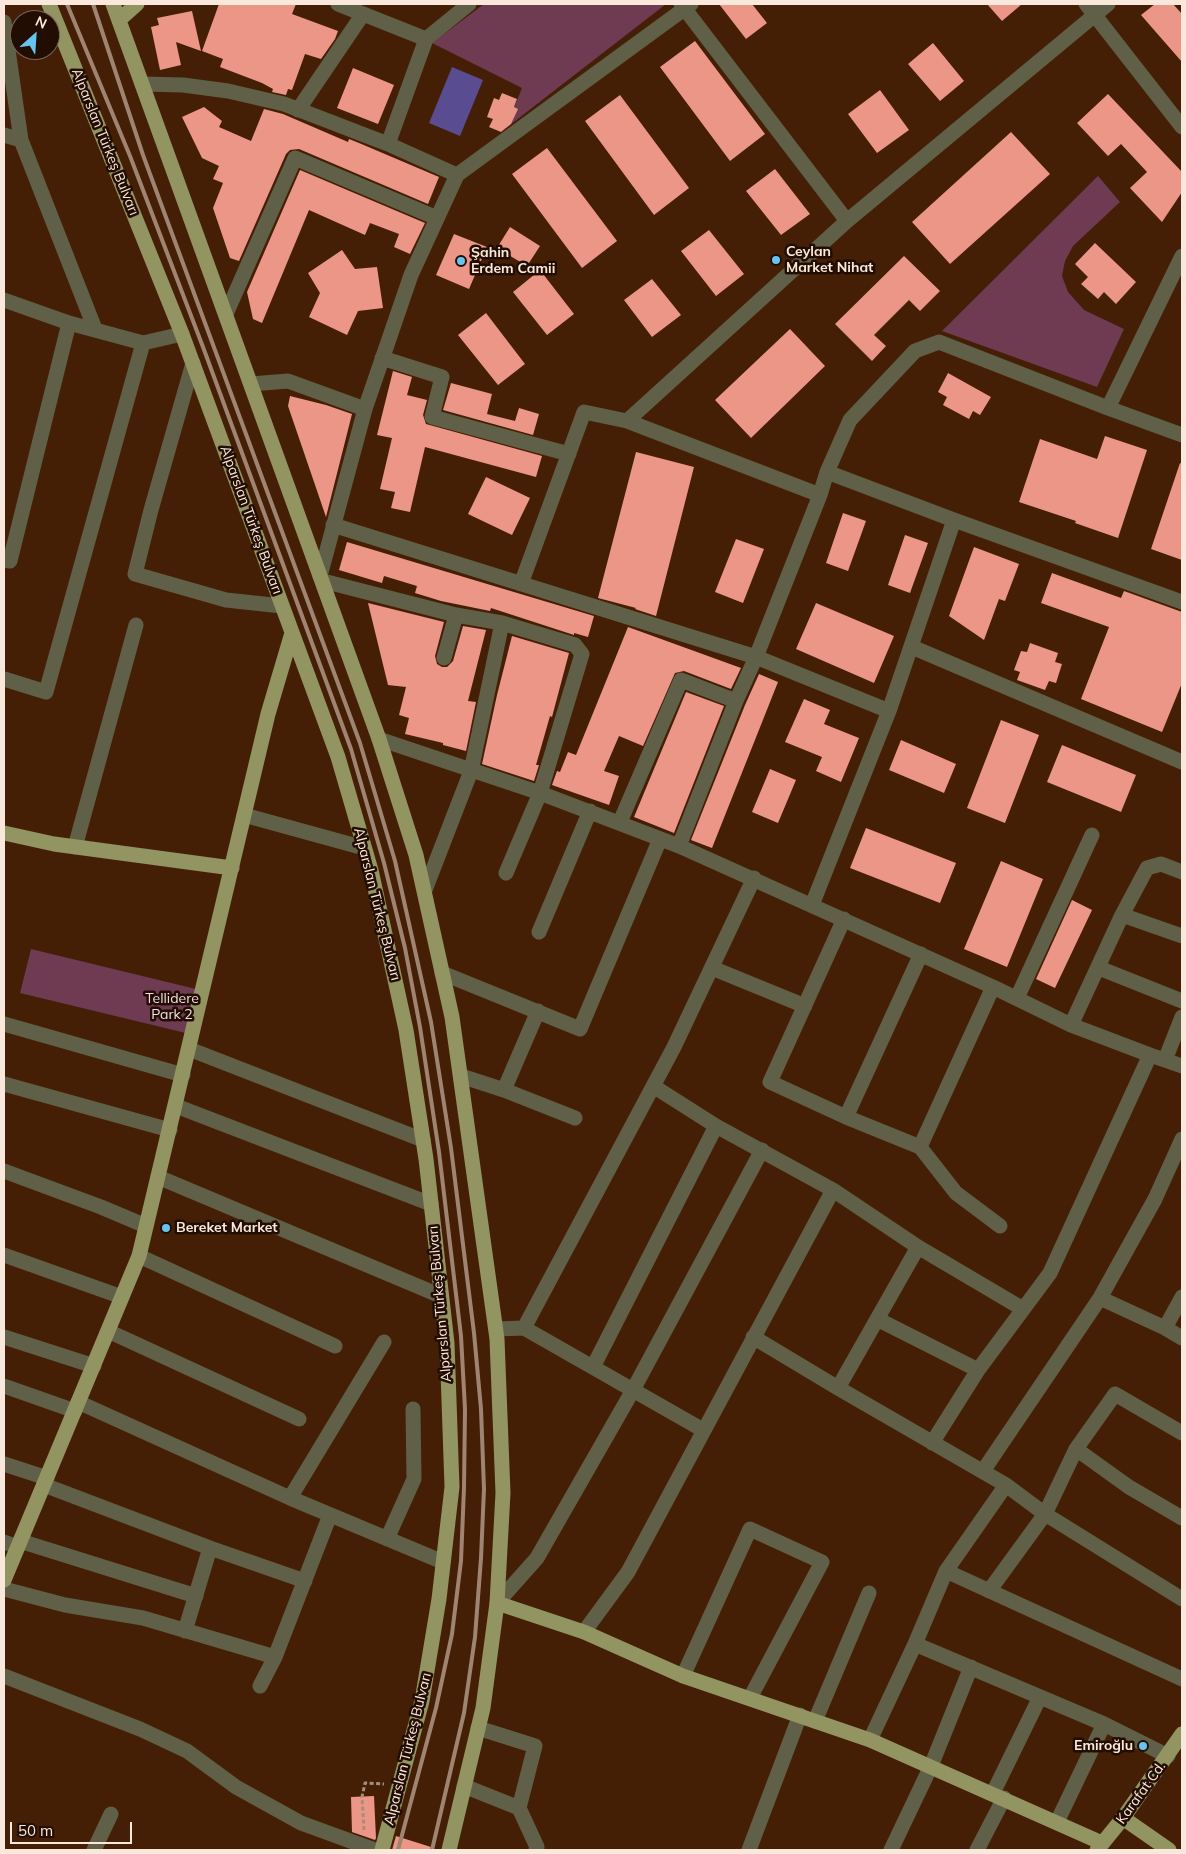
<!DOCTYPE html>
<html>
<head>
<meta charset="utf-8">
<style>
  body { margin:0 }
  #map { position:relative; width:1186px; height:1854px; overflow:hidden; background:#441f06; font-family:Mulish,sans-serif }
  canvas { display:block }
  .frame { position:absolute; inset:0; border:5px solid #fbe8dd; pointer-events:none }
  .north { position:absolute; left:10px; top:10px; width:50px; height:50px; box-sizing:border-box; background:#220d02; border:1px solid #79655a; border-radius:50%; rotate:26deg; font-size:14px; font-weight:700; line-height:20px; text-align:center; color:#fbe8dd }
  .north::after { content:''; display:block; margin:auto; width:18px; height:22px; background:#67c4f0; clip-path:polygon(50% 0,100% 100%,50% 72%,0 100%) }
  .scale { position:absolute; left:10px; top:1822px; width:122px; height:22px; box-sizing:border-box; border:2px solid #fbe8dd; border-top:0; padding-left:6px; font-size:15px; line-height:18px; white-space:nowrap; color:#fbe8dd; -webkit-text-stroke:4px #220d02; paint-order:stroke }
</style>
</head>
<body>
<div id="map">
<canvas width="1186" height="1854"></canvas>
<div class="frame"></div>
<div class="north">N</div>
<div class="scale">50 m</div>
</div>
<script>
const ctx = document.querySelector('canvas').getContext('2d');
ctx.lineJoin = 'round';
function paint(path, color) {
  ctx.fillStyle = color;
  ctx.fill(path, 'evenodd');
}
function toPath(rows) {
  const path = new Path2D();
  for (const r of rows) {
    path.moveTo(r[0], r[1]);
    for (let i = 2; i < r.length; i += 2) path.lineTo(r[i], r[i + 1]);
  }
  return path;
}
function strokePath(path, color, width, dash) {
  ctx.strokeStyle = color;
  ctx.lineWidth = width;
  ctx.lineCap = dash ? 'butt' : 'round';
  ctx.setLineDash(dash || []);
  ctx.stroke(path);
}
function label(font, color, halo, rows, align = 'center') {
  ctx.font = font + ' Mulish,sans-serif';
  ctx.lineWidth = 5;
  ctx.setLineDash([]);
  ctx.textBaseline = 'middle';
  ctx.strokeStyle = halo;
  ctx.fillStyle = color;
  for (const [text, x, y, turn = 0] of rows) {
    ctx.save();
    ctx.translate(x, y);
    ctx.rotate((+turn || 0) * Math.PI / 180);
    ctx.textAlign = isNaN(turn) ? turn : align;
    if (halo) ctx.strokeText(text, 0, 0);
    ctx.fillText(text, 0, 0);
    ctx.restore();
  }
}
paint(toPath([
  [484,4,666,4,506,128,522,88,432,43],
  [1098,176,1120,202,1073,246,1065,261,1062,276,1068,292,1084,310,1124,329,1097,387,942,331],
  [31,949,200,990,190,1034,20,993]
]), '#6e3b53');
paint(toPath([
  [452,67,483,80,460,136,429,123]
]), '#5a4c90');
paint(toPath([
  [219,4,296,4,292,14,338,31,335,39,321,59,305,54,292,90,288,89,286,95,272,92,273,89,262,83,220,67,223,59,202,51],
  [719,4,752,4,767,23,746,39],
  [987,4,1022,4,1002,21],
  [1155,4,1173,4,1182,14,1182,62,1141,15],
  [192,11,201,51,176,42,181,65,160,70,151,27,159,25,157,18],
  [695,41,765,134,730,161,660,67],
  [933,43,964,81,940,101,908,64],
  [353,68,394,85,378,124,337,108],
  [880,90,909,130,877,153,848,114],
  [502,93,517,99,514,107,518,109,511,124,501,132,489,127,493,119,487,117,494,98,499,100],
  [1108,94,1182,172,1182,192,1162,222,1130,188,1147,172,1121,144,1108,156,1077,123],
  [620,95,689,188,654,215,585,121],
  [204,107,222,121,219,127,251,141,264,109,283,114,348,142,349,139,359,143,439,177,428,204,299,149,290,150,286,154,239,261,230,258,213,208,223,183,213,179,219,166,202,158,182,117],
  [1011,132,1050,174,950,264,912,222],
  [547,148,617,241,582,268,512,174],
  [775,169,810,214,781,235,746,191],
  [300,170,425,223,410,254,394,247,399,234,370,223,365,235,309,210,262,323,253,319,247,292],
  [510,227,540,246,527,266,497,248],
  [709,230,744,274,716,296,681,251],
  [454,234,487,247,469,289,436,275],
  [1095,243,1136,282,1116,304,1104,292,1098,299,1081,284,1088,277,1075,264],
  [342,250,355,269,377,267,383,308,358,311,347,335,309,317,320,293,308,273],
  [904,256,940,291,920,311,909,300,874,335,886,346,872,361,835,324],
  [540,270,574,314,547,335,513,292],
  [652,279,681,315,652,337,624,300],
  [486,313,525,364,498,385,458,335],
  [790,329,825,366,751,438,715,400],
  [393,371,412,377,407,395,427,400,423,415,426,424,542,456,536,477,425,447,410,512,391,508,395,492,380,489,392,438,377,435],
  [948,373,991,397,980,415,973,411,969,419,943,405,947,397,938,392],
  [451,383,492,394,487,414,515,421,519,408,539,414,533,435,443,410],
  [290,396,326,405,352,414,326,517,288,406],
  [1105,436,1147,450,1118,538,1075,523,1076,521,1019,502,1040,439,1097,459],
  [636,452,694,467,656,616,635,609,636,608,598,598],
  [1180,463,1182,464,1182,560,1151,549],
  [486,477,530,498,512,535,468,514],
  [843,513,866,521,848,571,826,563],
  [905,535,928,543,910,593,888,585],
  [736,539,764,549,743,603,715,592],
  [347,542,594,616,588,637,574,633,574,635,491,608,490,611,441,601,415,593,417,586,384,576,382,583,339,570],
  [974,547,1019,564,1005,601,999,599,984,640,949,616],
  [1052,573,1121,598,1124,591,1182,612,1182,683,1162,732,1081,699,1109,627,1041,603],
  [368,603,444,622,435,656,437,664,442,667,447,667,453,661,463,626,486,630,468,701,476,702,466,751,443,745,443,743,405,734,409,718,399,715,406,687,388,685],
  [816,603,894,636,874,683,796,649],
  [628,627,741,668,731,689,684,671,675,673,643,746,619,736,604,771,619,776,609,805,552,785,557,771,560,772,568,752,576,755],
  [512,636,569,653,552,717,550,716,536,765,539,765,534,781,482,764,497,695],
  [1030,643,1058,653,1055,662,1062,664,1056,683,1049,681,1045,690,1017,680,1020,672,1014,670,1021,651,1027,652],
  [759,674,778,682,712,848,691,840,745,705],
  [686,692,724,706,674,833,634,817],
  [804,699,830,710,824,724,859,738,841,782,816,771,822,757,785,742],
  [1001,720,1039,735,1005,823,967,808],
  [901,740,956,764,944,793,889,770],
  [1062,745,1136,775,1121,812,1047,782],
  [770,769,796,780,778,823,752,812],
  [866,828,956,863,940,903,850,868],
  [1001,861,1043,879,1007,967,964,949],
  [1072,900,1092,910,1055,988,1036,979],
  [374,1796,376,1838,375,1840,352,1832,351,1797],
  [396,1836,431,1847,430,1850,392,1850]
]), '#ec9687');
strokePath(toPath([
  [364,1830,362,1797,365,1783,384,1784]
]), '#a88d7b', 3, [4, 2.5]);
strokePath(toPath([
  [338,4,426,39],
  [681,4,847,221],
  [1086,4,1182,127],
  [4,22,21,140,95,329],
  [142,84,183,85,228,91,284,104,388,144,457,175],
  [298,110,363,14],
  [4,135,21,140],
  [388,144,426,39,469,4],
  [4,300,69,323,143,343,182,334],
  [226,314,295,158,437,218],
  [382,358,442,377,432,417,569,454],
  [193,363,151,510,135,574,226,600,282,606],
  [251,384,288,381,365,409],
  [1108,408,1182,256],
  [627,421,847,221,1108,4],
  [827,472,850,420,915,351,939,342,1108,408,1182,435],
  [820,495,756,657,889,711],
  [333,525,756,657,736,701,679,846],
  [4,560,10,561,69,323],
  [320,576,365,409,411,275,457,175,691,4],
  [323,581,456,615,502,623,575,645,582,654,540,793,506,873],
  [521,584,584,412,627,421,820,495,827,472,954,520,1182,602],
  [912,647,1182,762],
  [444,658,456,615],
  [4,679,46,692,143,343],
  [379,739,540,793,679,846,993,987,1071,1025,1150,1055,1182,1066],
  [244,815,364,848],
  [620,822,681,680,736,701],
  [75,847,136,625],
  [425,890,471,771,502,623],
  [812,905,889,711,954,520],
  [1122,915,1147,868,1161,864,1182,872],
  [844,919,770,1082,846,1117,920,1147,956,1193,1000,1226],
  [539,932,590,811],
  [712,968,805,1006],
  [1099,968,1182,1001],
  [442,973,580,1029,660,839],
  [1017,998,1092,835],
  [4,1024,183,1075],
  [1071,1025,1122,915,1182,936],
  [189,1049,423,1140],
  [1165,1060,1182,1017],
  [461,1076,504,1090,538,1011],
  [4,1084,170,1130],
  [653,1086,716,1126,833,1190,918,1247,1023,1309],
  [504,1090,575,1118],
  [176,1106,431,1204],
  [846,1117,921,954],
  [920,1147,993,987],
  [4,1171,101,1207,146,1226],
  [158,1177,441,1296],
  [4,1255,122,1297],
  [139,1256,335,1346],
  [1100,1298,1165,1328,1182,1338],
  [877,1319,978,1370],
  [1165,1328,1182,1297],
  [496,1329,524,1328],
  [108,1331,299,1419],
  [4,1337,94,1366],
  [753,1337,838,1388,1006,1485,1045,1514,1182,1599],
  [593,1367,716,1126],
  [4,1386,75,1411],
  [838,1388,918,1247],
  [78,1402,290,1498,443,1562],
  [703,1430,524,1328,674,1047,754,878],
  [932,1443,978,1370,1050,1273,1150,1055],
  [1076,1449,1129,1487,1182,1518],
  [4,1464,47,1478],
  [983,1471,1100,1298,1155,1199,1182,1139],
  [44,1485,210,1548],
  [290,1498,384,1342],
  [387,1539,414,1479,413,1409],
  [20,1541,196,1596],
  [4,1542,18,1547],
  [946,1571,1182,1679],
  [4,1589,65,1605,143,1618,275,1657],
  [989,1591,1045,1514,1076,1449,1115,1394,1182,1433],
  [497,1603,537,1558,633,1390,762,1150],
  [185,1631,210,1548,305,1581],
  [584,1632,628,1572,833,1190],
  [915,1644,1104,1724,1168,1756],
  [4,1676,140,1729,187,1751,236,1787,301,1823,375,1850],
  [683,1676,750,1529,822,1562,750,1698],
  [260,1686,275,1657,330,1515],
  [815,1721,869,1593],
  [478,1728,535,1746,519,1808,537,1847,536,1850],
  [870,1740,915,1644,946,1571,1006,1485],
  [464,1786,519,1808],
  [993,1793,1040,1697],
  [1057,1822,1104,1724],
  [94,1850,111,1814],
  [749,1850,800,1715],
  [891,1850,931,1766,971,1667],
  [977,1850,1004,1798]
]), '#5f6047', 15);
strokePath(toPath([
  [49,4,182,334,338,757,371,870,406,1030,426,1159,447,1343,452,1487,439,1599,422,1701,382,1850],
  [113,4,379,739,416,855,452,1017,497,1339,503,1493,497,1603,483,1708,449,1850],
  [119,20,137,4],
  [4,833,54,844,232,868],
  [4,1580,139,1256,268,714,292,633],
  [497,1603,584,1632,683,1676,870,1740,1102,1843],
  [1123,1818,1169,1850],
  [1097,1850,1123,1818,1182,1734]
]), '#929461', 15);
strokePath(toPath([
  [67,4,130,156,203,347,351,749,384,863,405,948,420,1027,439,1152,461,1336,465,1409,464,1488,461,1561,452,1634,436,1708,398,1850],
  [93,4,143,155,360,743,395,861,431,1022,451,1148,474,1333,481,1409,484,1489,481,1558,475,1637,464,1713,432,1850]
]), '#a08472', 4);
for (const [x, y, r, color] of [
  [776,260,5,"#67c4f0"],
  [461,261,5,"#67c4f0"],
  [166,1228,5,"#67c4f0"],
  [1143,1746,5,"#67c4f0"]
]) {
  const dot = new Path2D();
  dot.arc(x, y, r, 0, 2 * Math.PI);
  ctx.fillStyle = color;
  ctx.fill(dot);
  strokePath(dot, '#220d02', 2);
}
label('14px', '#fbe8dd', '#220d02', [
  ["Alparslan Türkeş Bulvarı",105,142,68],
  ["Alparslan Türkeş Bulvarı",251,520,70],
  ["Alparslan Türkeş Bulvarı",377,904,76],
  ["Alparslan Türkeş Bulvarı",440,1304,-95],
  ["Alparslan Türkeş Bulvarı",408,1749,-76],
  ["Karafat Cd.",1141,1793,-54]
]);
label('bold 14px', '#fbe8dd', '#220d02', [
  ["Ceylan",786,252],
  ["Market Nihat",786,268],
  ["Şahin",471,253],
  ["Erdem Camii",471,269],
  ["Bereket Market",176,1228],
  ["Emiroğlu",1133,1746,"right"]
], 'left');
label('14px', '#f4dde6', '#220d02', [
  ["Tellidere",172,999],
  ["Park 2",172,1015]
]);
</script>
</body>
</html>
